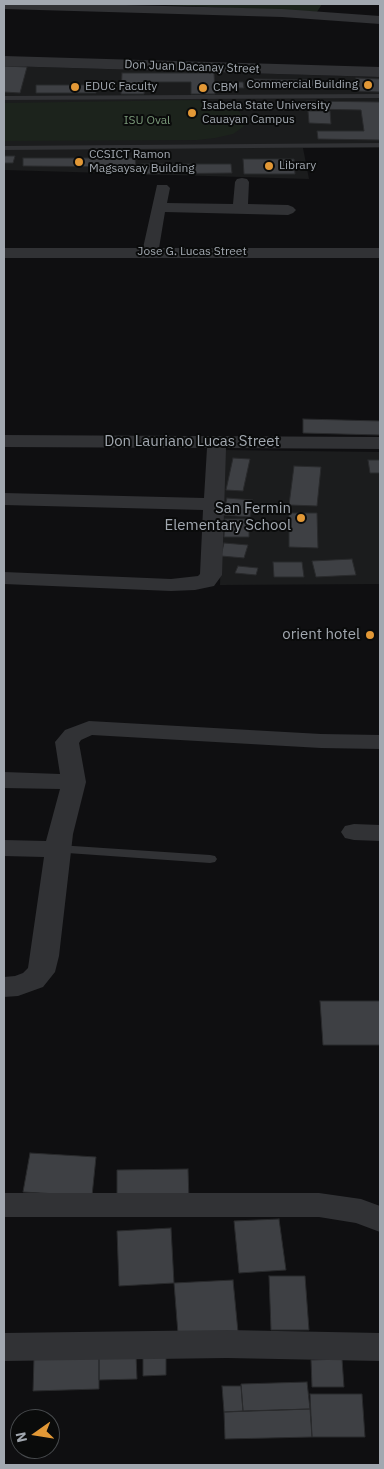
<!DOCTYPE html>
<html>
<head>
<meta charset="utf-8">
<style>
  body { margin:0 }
  #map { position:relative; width:384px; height:1469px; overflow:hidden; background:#0f0f11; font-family:"IBM Plex Sans",sans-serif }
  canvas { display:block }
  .frame { position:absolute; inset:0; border:5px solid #a2a8b0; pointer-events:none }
  .north { position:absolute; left:10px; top:1409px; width:50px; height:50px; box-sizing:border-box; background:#0a0b0b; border:1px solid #474a4d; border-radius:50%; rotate:257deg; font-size:14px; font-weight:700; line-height:20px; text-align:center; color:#a2a8b0 }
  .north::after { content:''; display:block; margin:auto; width:18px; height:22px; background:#e29836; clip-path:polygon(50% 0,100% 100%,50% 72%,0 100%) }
</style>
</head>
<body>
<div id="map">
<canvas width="384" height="1469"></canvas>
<div class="frame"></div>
<div class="north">N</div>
</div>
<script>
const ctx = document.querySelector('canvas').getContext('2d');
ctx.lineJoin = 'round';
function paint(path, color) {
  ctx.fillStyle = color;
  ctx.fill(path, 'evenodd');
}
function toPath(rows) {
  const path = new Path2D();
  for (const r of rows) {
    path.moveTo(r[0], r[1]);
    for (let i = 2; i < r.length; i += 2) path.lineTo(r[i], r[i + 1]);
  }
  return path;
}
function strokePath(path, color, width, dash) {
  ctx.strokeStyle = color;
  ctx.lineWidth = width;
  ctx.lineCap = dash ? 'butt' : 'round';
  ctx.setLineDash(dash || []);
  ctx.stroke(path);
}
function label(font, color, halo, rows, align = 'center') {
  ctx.font = font + ' "IBM Plex Sans",sans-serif';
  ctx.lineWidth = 4;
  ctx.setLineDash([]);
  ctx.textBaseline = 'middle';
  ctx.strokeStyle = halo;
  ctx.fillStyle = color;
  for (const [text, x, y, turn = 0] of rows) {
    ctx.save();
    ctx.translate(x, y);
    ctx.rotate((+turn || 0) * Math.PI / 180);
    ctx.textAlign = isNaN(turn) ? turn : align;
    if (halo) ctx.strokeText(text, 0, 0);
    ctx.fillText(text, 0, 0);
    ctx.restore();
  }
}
paint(toPath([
  [4,66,380,77,380,148,303,148,309,179,4,170],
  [223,450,380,452,380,584,220,585]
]), '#1b1c1d');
paint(toPath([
  [143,4,322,4,317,12],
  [195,100,214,102,237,109,246,120,243,127,233,134,215,138,197,140,4,141,4,103]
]), '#1c231c');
const building = toPath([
  [4,66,27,67,20,93,4,92,4,66],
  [122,73,214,73,215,94,191,94,191,82,145,82,144,94,121,94,122,73],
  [356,78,380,79,380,92,356,91,356,78],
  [251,79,322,80,323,88,251,88,251,79],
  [86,81,115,81,114,89,96,89,96,93,36,93,36,85,90,85,86,81],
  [329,81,351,81,350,89,327,88,329,81],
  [220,82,243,82,244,88,219,88,220,82],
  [307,101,380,102,380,140,318,139,317,131,364,131,361,110,308,109,307,101],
  [308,111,330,111,331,124,309,123,308,111],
  [4,156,15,156,13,163,4,163,4,156],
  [23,158,135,158,136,167,23,166,23,158],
  [243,159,294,159,295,174,244,174,243,159],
  [142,164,231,164,232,173,142,174,142,164],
  [303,419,380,421,380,435,303,433,303,419],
  [233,458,250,459,243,491,226,490,233,458],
  [368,460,380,460,380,473,370,473,368,460],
  [294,466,321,467,317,506,289,505,294,466],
  [227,498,253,500,250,517,223,515,227,498],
  [265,505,278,505,280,511,266,511,265,505],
  [289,513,317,513,318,548,289,547,289,513],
  [225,519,249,519,249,537,224,537,225,519],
  [224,543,248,545,244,558,221,556,224,543],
  [352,559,356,575,316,577,312,561,352,559],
  [273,562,302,562,304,577,274,577,273,562],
  [238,566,258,568,256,575,235,573,238,566],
  [320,1001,380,1001,380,1045,323,1045,320,1001],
  [30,1153,96,1157,92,1196,23,1192,30,1153],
  [188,1169,189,1200,117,1201,117,1170,188,1169],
  [279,1219,286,1270,239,1273,234,1221,279,1219],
  [171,1228,174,1283,119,1286,117,1231,171,1228],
  [269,1276,305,1276,309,1330,271,1330,269,1276],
  [233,1280,238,1332,178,1334,174,1283,233,1280],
  [136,1355,137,1379,99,1380,99,1356,136,1355],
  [99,1356,99,1389,33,1391,34,1358,99,1356],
  [143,1357,166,1357,166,1375,143,1376,143,1357],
  [342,1359,344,1387,312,1387,311,1360,342,1359],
  [307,1382,310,1409,243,1411,241,1384,307,1382],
  [222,1386,241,1386,243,1411,224,1412,222,1386],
  [310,1394,362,1394,365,1437,312,1437,310,1394],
  [310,1409,312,1437,225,1439,224,1412,310,1409]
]);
paint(building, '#3e4044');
strokePath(building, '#292a2c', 1);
paint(toPath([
  [380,94,380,98,4,100,4,96,380,94],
  [380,143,380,147,4,150,4,146,380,143],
  [58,845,210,855,215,856,217,859,215,862,210,863,53,852,51,849,53,846,58,845]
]), '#313235');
paint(toPath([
  [4,4,87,4,282,9,380,16,380,24,282,17,4,9,4,4],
  [242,178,247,179,249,182,248,204,288,205,293,207,296,210,293,213,288,215,165,212,159,248,380,248,380,258,4,258,4,248,143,248,157,185,167,185,170,188,167,203,233,204,235,182,237,179,242,178],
  [4,435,380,437,380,449,226,448,222,575,214,586,195,590,171,591,4,584,4,572,171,579,198,576,200,574,203,510,4,505,4,493,204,498,207,448,4,447,4,435],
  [89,721,321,734,380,735,380,749,321,748,92,735,81,740,79,743,86,782,73,834,59,956,55,972,43,987,18,996,4,997,4,977,15,976,23,973,28,968,44,857,4,856,4,840,46,841,60,789,4,788,4,772,60,774,55,742,65,730,89,721],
  [354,824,380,825,380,841,354,840,345,838,341,832,345,826,354,824],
  [4,1193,319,1193,361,1199,380,1206,380,1232,356,1223,319,1217,4,1217,4,1193],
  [227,1330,380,1333,380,1361,227,1358,4,1361,4,1333,227,1330]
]), '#313235');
paint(toPath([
  [4,56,380,67,380,77,4,66,4,56]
]), '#313235');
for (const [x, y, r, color] of [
  [368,85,5,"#e29836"],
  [75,87,5,"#e29836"],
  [203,88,5,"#e29836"],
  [192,113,5,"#e29836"],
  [79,162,5,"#e29836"],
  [269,166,5,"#e29836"],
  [301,518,5,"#e29836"],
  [370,635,5,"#e29836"]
]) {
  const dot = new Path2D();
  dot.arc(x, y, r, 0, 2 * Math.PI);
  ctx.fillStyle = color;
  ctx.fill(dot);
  strokePath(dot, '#0a0b0b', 2);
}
label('12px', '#a2a8b0', '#0a0b0b', [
  ["Don Juan Dacanay Street",192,67,2],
  ["Jose G. Lucas Street",192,252]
]);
label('12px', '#a2a8b0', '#0a0b0b', [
  ["Commercial Building",358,85,"right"],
  ["EDUC Faculty",85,87],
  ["CBM",213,88],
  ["Isabela State University",202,106],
  ["Cauayan Campus",202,120],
  ["CCSICT Ramon",89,155],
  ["Magsaysay Building",89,169],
  ["Library",279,166]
], 'left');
label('12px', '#7b9a7a', '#0a0b0b', [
  ["ISU Oval",147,121]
]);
label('15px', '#a2a8b0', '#0a0b0b', [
  ["Don Lauriano Lucas Street",192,442]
]);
label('15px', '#a2a8b0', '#0a0b0b', [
  ["San Fermin",291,509],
  ["Elementary School",291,526],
  ["orient hotel",360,635]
], 'right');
</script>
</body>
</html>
